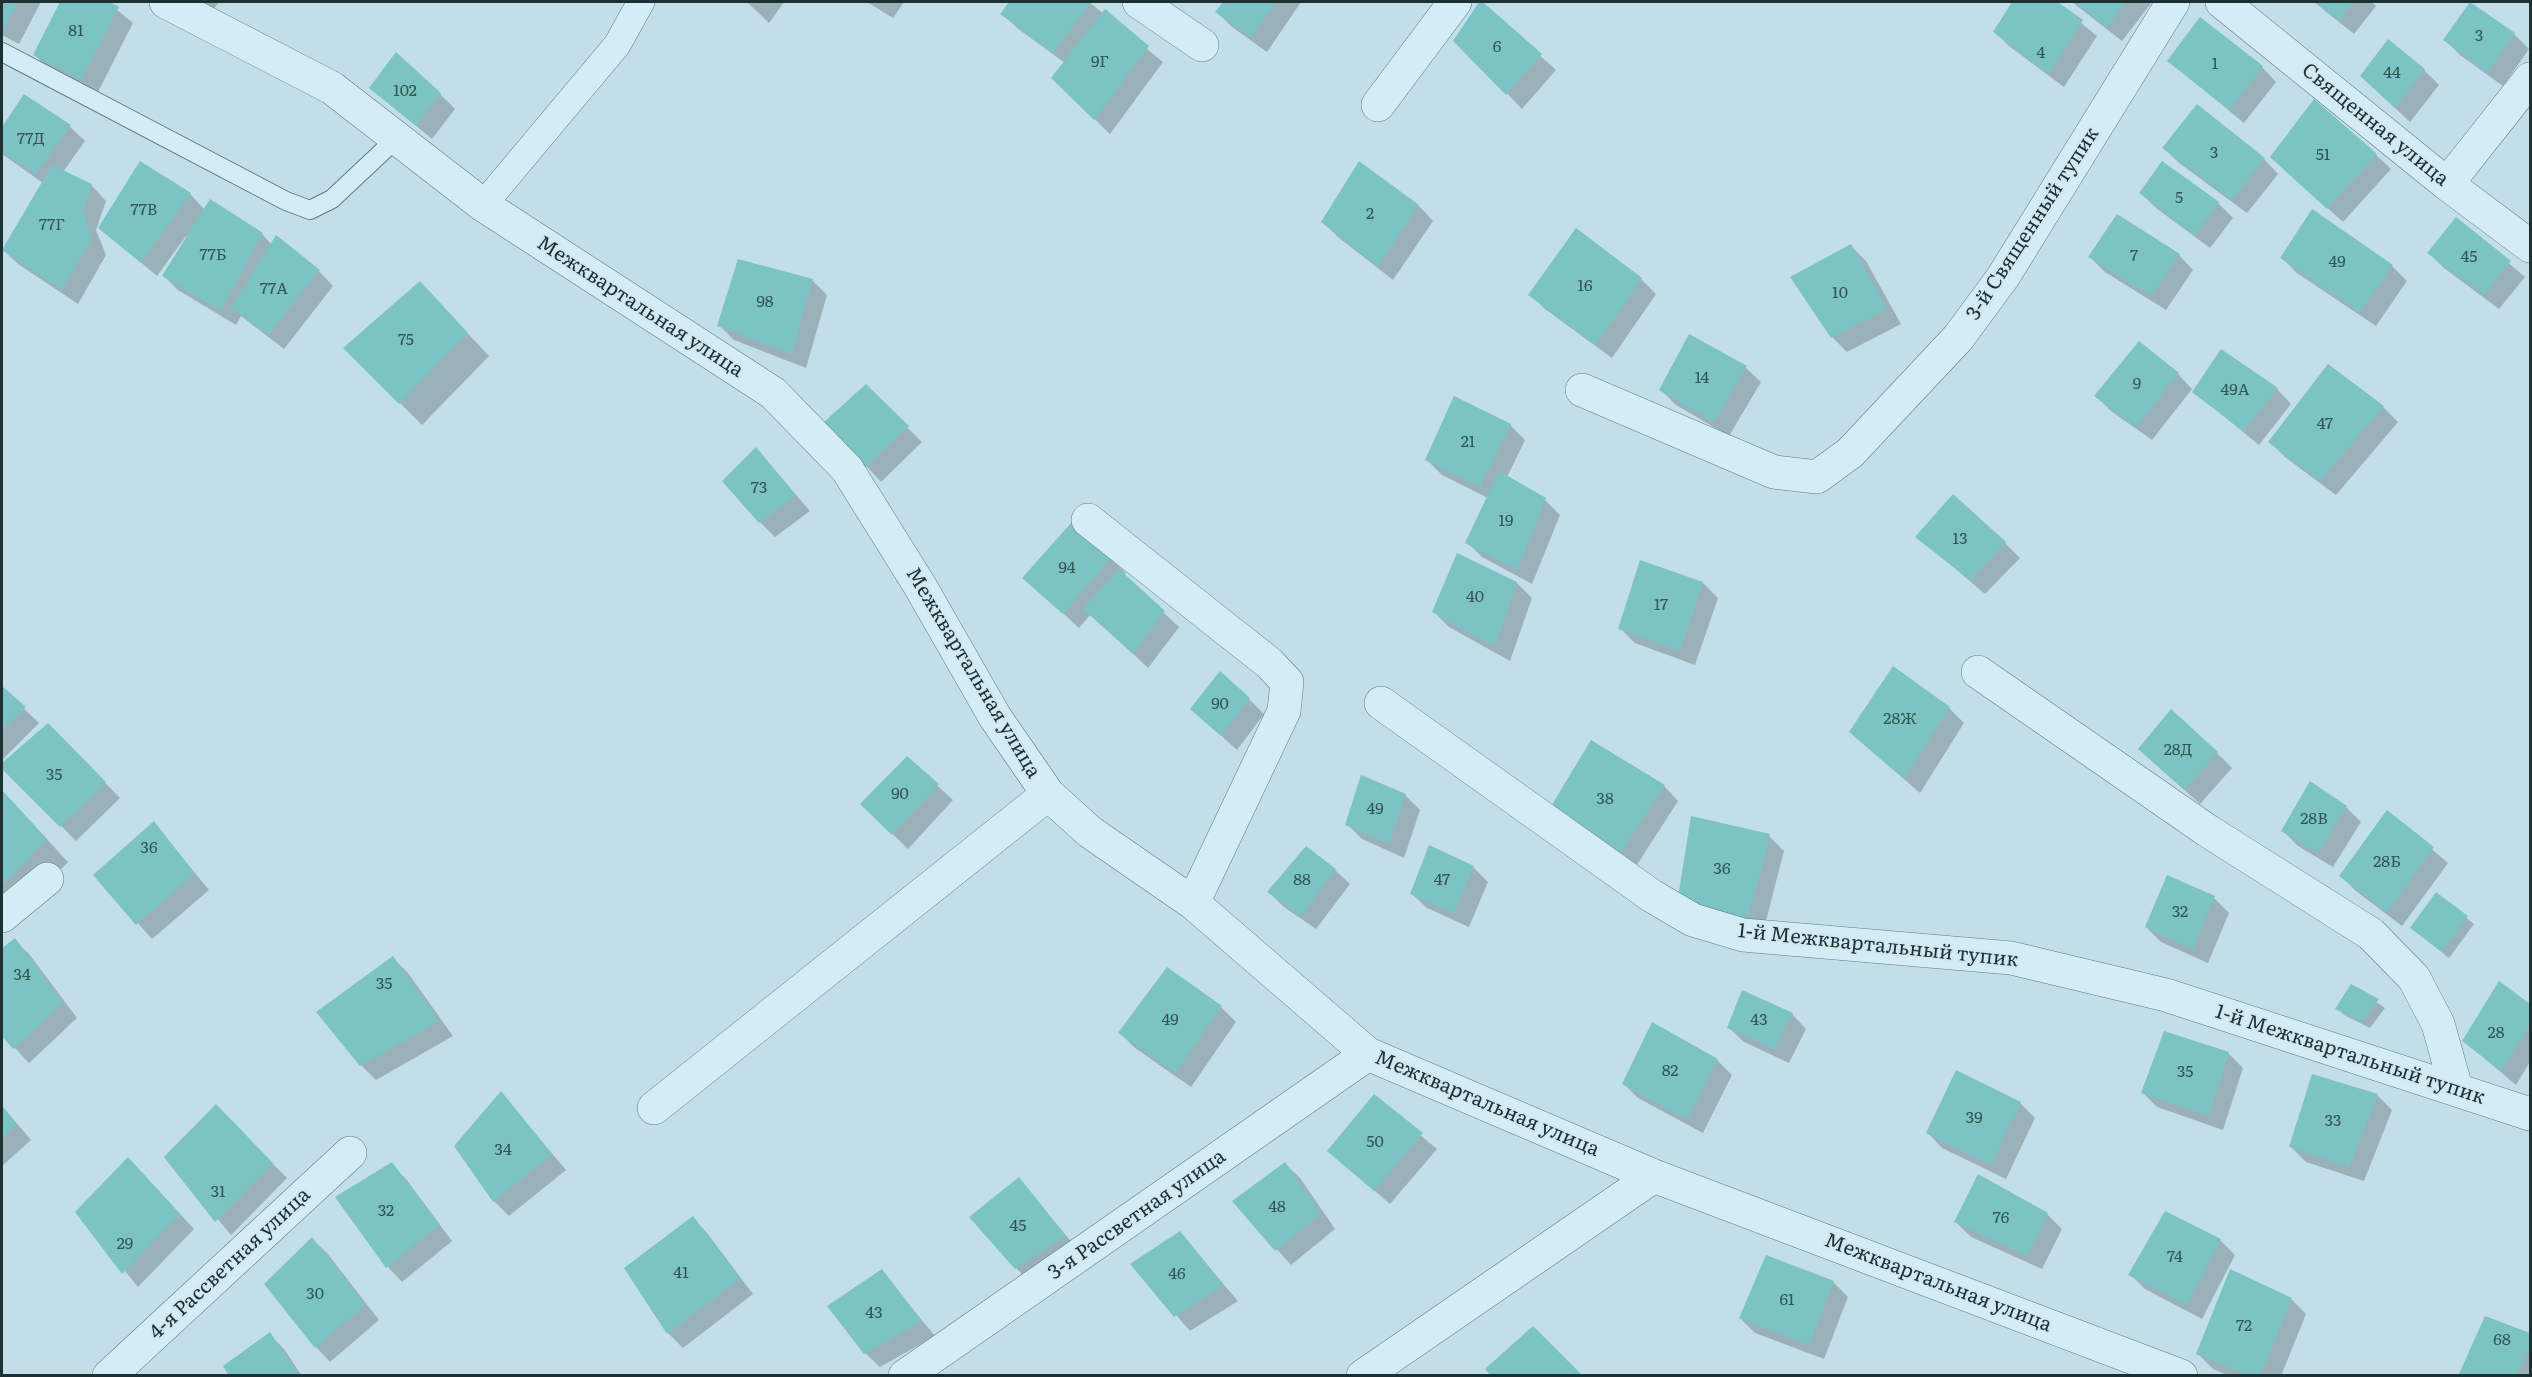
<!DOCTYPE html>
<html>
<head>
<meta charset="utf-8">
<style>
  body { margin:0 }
  #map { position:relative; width:2532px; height:1377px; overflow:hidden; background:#c1dee9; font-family:Literata,serif }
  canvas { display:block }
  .frame { position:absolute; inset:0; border:3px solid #1d3132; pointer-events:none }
</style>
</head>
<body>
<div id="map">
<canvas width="2532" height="1377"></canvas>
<div class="frame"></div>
</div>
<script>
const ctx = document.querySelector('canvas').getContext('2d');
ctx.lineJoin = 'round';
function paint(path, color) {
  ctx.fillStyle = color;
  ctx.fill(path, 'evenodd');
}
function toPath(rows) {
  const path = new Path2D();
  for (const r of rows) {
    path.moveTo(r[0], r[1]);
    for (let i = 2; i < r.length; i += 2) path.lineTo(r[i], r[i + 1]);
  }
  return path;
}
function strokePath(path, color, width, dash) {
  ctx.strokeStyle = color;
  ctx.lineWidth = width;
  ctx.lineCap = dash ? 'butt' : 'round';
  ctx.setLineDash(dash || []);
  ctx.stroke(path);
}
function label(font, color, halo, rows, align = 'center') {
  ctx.font = font + ' Literata,serif';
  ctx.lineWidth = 4.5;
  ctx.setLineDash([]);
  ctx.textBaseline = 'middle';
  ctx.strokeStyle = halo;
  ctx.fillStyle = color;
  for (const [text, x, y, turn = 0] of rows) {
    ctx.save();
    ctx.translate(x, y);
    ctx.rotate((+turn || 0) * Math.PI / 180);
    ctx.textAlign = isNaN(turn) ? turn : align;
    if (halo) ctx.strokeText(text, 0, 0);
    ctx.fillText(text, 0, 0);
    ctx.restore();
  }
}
paint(toPath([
  [2,2,41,2,19,44,2,35],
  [61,2,107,2,133,23,97,94,50,70,35,55],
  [185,2,219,2,208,17],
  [747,2,784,2,769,23],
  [867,2,904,2,893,18],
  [1011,2,1089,2,1163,62,1110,134,1053,78,1065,63,1017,28,1002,13],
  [1225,2,1301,2,1267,52,1232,27,1217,12],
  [1480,2,1556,70,1522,109,1455,40],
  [2014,2,2055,2,2097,36,2064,87,2009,46,1994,31],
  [2072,2,2152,2,2122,41],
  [2314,2,2371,2,2376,6,2354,34],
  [2514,34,2529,49,2503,86,2460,55,2445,40],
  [2169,61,2262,67,2276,82,2244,123],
  [2424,70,2439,85,2410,122,2377,91],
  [371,88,440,94,455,109,432,139],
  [24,96,70,127,85,141,63,172,92,186,106,201,96,230,106,255,78,304,18,264,3,250,43,183,2,154,2,130],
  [2164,148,2264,159,2278,174,2247,213,2179,163],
  [2376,155,2391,169,2343,222,2287,171],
  [140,163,190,194,205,210,262,234,272,245,319,271,333,286,284,349,241,316,236,325,178,290,164,276,188,238,186,236,157,276,100,228],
  [1360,164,1419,206,1433,221,1393,280,1338,237,1323,222],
  [2141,193,2218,203,2233,218,2210,248,2156,208],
  [2457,219,2525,277,2499,309,2444,268,2429,253],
  [1851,246,1866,261,1901,324,1847,352,1832,337],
  [2179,255,2193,270,2166,310,2105,272,2090,257],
  [2282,258,2392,266,2407,281,2376,326,2297,273],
  [1641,279,1656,294,1612,358,1545,309,1530,294],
  [812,280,827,295,806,368,734,340,719,325],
  [420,283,489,356,422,425,345,348],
  [2328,366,2383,407,2398,422,2336,495,2285,457,2270,442],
  [1746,368,1761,382,1729,436,1676,405,1661,390],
  [2178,374,2192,389,2152,440,2111,411,2096,396],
  [866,387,922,442,881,482,826,422],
  [2277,389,2291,404,2259,445,2194,392],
  [1510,425,1525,440,1507,477,1545,500,1560,515,1532,584,1482,557,1467,542,1488,498,1442,475,1427,460],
  [756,449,810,511,775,537,760,522],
  [1073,524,1111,559,1126,573,1124,576,1179,627,1148,668,1091,614,1079,628,1037,589],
  [1917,536,2005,543,2020,558,1985,594],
  [1641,562,1703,583,1718,598,1695,665,1635,643,1620,628],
  [1517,583,1532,598,1510,661,1449,627,1434,612],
  [2,688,39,723,2,760],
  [1249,699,1264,714,1237,750,1192,709],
  [1949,708,1964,723,1920,793,1866,746],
  [48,725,120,798,76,841,2,766],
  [2217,753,2232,768,2200,804,2155,763],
  [907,758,953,800,908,849,862,804],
  [2310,783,2346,807,2361,822,2333,867,2298,846,2283,831],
  [1664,786,1678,801,1635,868,1564,828],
  [2,791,68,862,17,915,2,900],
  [1405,795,1420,810,1404,858,1362,839,1347,824],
  [2387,812,2448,863,2402,926,2356,891,2341,876],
  [154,823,209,890,152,939,95,875],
  [1769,836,1784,851,1763,932,1694,918],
  [1473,867,1488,882,1469,927,1427,908,1412,894],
  [1335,870,1350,884,1316,929,1284,907,1269,892],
  [2168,877,2214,898,2229,913,2208,963,2161,942,2146,927],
  [2436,894,2474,924,2449,958,2419,934],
  [14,940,29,954,77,1018,29,1063,2,1034,2,950],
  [393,958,408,973,453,1036,376,1080,361,1065],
  [2500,983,2530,1006,2530,1062,2516,1085,2464,1041],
  [2352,986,2385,1008,2370,1028,2344,1015,2337,1008],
  [1221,1007,1236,1022,1191,1087,1135,1048,1120,1033],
  [1792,1014,1806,1029,1789,1063,1744,1042,1729,1028],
  [2228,1053,2243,1068,2223,1130,2157,1107,2143,1093],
  [1717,1060,1732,1075,1703,1133,1638,1098,1623,1083],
  [1957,1072,2020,1103,2035,1118,2006,1179,1942,1148,1928,1133],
  [501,1093,566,1170,509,1216,494,1201],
  [2377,1095,2392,1110,2364,1181,2306,1162,2291,1147],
  [1374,1097,1437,1149,1390,1204,1329,1151],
  [2,1106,31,1140,2,1166],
  [216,1107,287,1178,231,1235,166,1157],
  [391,1164,406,1179,452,1241,402,1282,388,1267,337,1198],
  [1285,1164,1300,1178,1335,1229,1291,1265,1234,1201],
  [143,1174,194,1229,138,1287,77,1212],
  [1019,1179,1079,1251,1031,1283,1016,1268],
  [2047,1214,2062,1229,2042,1269,1971,1237,1956,1222],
  [693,1218,707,1233,753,1294,683,1348,668,1333,626,1268],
  [1179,1233,1238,1301,1190,1331,1132,1264],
  [312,1239,327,1253,379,1320,330,1362,316,1347,266,1284],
  [2220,1240,2235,1255,2202,1319,2145,1289,2130,1274],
  [881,1271,935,1336,880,1367,865,1353],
  [1833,1282,1848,1297,1824,1359,1755,1333,1740,1318],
  [2291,1299,2306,1314,2281,1376,2230,1376,2213,1369,2198,1354],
  [2486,1317,2530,1334,2530,1376,2459,1376],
  [269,1334,284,1349,302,1376,230,1376]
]), '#0003');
paint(toPath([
  [2,2,18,2,3,30,2,29],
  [60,2,110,2,119,7,81,80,33,55],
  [1009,2,1091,2,1053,53,1000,14],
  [1223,2,1276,2,1251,38,1215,12],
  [1479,2,1483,2,1542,54,1506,95,1453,41],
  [2012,2,2058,2,2083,20,2049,74,1993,32],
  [2074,2,2127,2,2107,27],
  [2316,2,2353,2,2339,20],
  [2470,2,2515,33,2487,73,2443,40],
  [1105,9,1149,46,1094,120,1051,78],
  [2200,17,2263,66,2229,110,2167,61],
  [2388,39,2425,69,2395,108,2360,76],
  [396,52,441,93,416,126,369,88],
  [24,94,71,125,36,174,2,152,2,127],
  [2314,99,2377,154,2327,209,2270,157],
  [2197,104,2265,158,2232,200,2162,148],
  [140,161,191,193,141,263,98,228],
  [1359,161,1419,205,1378,266,1321,222],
  [2162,161,2219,202,2195,235,2139,193],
  [52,165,92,184,83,211,92,239,62,290,2,250],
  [210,199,263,233,221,311,162,276],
  [2312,209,2393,265,2360,312,2280,258],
  [2117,214,2180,254,2151,296,2088,257],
  [2456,217,2511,261,2484,295,2427,253],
  [1576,228,1642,278,1596,345,1528,295],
  [276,235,320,270,268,335,231,308],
  [1851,244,1887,309,1831,338,1790,277],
  [738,259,813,279,792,354,717,326],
  [420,281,468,333,399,404,343,348],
  [1689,334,1747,366,1714,422,1659,390],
  [2139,341,2179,373,2136,427,2094,396],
  [2221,349,2278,388,2243,431,2192,392],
  [2328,364,2384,406,2320,481,2268,442],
  [866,384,909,426,865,468,824,422],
  [1454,396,1511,424,1480,487,1425,460],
  [756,447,796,495,759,523,722,481],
  [1499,471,1546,498,1517,570,1465,543],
  [1953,494,2006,542,1970,580,1915,537],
  [1072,522,1112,557,1063,614,1022,578],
  [1457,553,1517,582,1495,647,1432,612],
  [1640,560,1703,582,1680,651,1618,629],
  [1119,569,1165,611,1133,654,1083,609],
  [1893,666,1950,707,1904,779,1849,732],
  [1220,671,1250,698,1221,736,1190,709],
  [2,686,26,707,2,730],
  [2171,709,2218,752,2184,790,2138,749],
  [48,723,106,782,60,827,2,769,2,763],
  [1591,740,1665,785,1620,854,1547,813],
  [907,756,939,784,892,835,860,804],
  [1361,775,1406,794,1389,844,1345,825],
  [2310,781,2347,806,2318,853,2281,831],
  [2,790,47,839,2,886],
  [2387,810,2434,847,2387,912,2339,876],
  [1691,816,1770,834,1748,918,1677,904],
  [154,821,195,874,136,925,93,875],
  [1429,845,1474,866,1454,913,1410,894],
  [1306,846,1336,869,1301,916,1267,892],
  [2167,875,2215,896,2193,949,2145,927],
  [2436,892,2468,916,2442,952,2410,928],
  [15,938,63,1003,13,1049,2,1036,2,948],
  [393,956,439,1021,360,1066,316,1012],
  [1167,967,1222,1006,1175,1073,1118,1033],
  [2499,981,2530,1004,2530,1025,2501,1071,2462,1041],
  [2351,984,2379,999,2362,1022,2335,1009],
  [1742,990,1793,1013,1774,1049,1727,1028],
  [1652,1022,1718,1059,1687,1120,1622,1084],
  [2164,1031,2229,1052,2209,1116,2141,1093],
  [1956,1070,2021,1102,1991,1165,1926,1133],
  [2312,1074,2378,1094,2349,1167,2289,1147],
  [501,1091,552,1154,493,1202,454,1146],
  [1374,1094,1423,1133,1374,1191,1327,1151],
  [216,1104,273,1163,215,1222,164,1157],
  [2,1106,17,1124,2,1138],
  [128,1157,180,1214,122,1274,75,1212],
  [392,1162,439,1225,386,1268,335,1197],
  [1285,1162,1321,1214,1275,1251,1232,1201],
  [1978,1174,2048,1213,2027,1256,1954,1222],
  [1019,1177,1066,1236,1015,1269,969,1217],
  [2165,1211,2221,1239,2187,1305,2128,1275],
  [693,1216,740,1279,667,1334,624,1268],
  [1180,1231,1224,1285,1174,1317,1130,1264],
  [312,1237,365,1305,315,1348,264,1284],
  [1766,1255,1834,1281,1809,1345,1739,1318],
  [882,1269,922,1321,864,1354,827,1306],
  [2230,1269,2292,1298,2260,1376,2250,1376,2196,1354],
  [2485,1316,2530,1333,2530,1347,2516,1376,2458,1376],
  [1533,1326,1583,1376,1491,1376,1485,1369],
  [270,1332,299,1376,229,1376,223,1366]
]), '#7bc4c3');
const service = toPath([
  [2,52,286,201,310,210,332,199,398,137]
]);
const pedestrian = toPath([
  [483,205,617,45,641,2]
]);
const minor = toPath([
  [166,2,332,88,483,205,773,393,847,469,920,586,995,717,1048,794,1090,832,1193,903,1368,1054,1654,1176,2181,1376],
  [1139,2,1202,45],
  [2222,2,2447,184,2530,246],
  [1378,105,1455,2],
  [2447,184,2530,79],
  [1582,390,1774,472,1817,477,1850,453,1958,338,2003,277,2173,2],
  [1088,520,1269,663,1287,682,1284,711,1193,903],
  [1978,672,2208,831,2371,934,2414,978,2438,1024,2456,1088],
  [1381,703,1652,896,1693,920,1743,935,2011,958,2166,995,2530,1114],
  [2,916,47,879],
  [654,1108,1048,794],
  [109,1376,350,1153],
  [905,1376,1368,1054],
  [1363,1376,1654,1176]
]);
strokePath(service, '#5b7d81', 20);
strokePath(pedestrian, '#5b7d81', 28);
strokePath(minor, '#5b7d81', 34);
strokePath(service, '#d3ecf5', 18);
strokePath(pedestrian, '#d3ecf5', 27);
strokePath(minor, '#d3ecf5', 33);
label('16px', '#345656', null, [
  ["81",76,31],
  ["3",2479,36],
  ["6",1497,47],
  ["4",2041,53],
  ["9Г",1100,62],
  ["1",2215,64],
  ["44",2392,73],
  ["102",405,91],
  ["77Д",31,139],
  ["3",2214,153],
  ["51",2323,155],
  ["5",2179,198],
  ["77В",144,210],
  ["2",1370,214],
  ["77Г",52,225],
  ["77Б",213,255],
  ["7",2134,256],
  ["45",2469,257],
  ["49",2337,262],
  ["16",1585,286],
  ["77А",274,289],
  ["10",1840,293],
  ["98",765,302],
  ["75",406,340],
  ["14",1702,378],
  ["9",2137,384],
  ["49А",2235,390],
  ["47",2325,424],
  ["21",1468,442],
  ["73",759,488],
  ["19",1506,521],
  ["13",1960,539],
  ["94",1067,568],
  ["40",1475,597],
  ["17",1661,605],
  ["90",1220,704],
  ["28Ж",1900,719],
  ["28Д",2178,750],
  ["35",54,775],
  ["90",900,794],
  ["38",1605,799],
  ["49",1375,809],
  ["28В",2314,819],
  ["36",149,848],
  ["28Б",2387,862],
  ["36",1722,869],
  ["88",1302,880],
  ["47",1442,880],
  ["32",2180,912],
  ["34",22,975],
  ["35",384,984],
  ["49",1170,1020],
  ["43",1759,1020],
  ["28",2496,1033],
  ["82",1670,1071],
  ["35",2185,1072],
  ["39",1974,1118],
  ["33",2333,1121],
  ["50",1375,1142],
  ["34",503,1150],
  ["31",218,1192],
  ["48",1277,1207],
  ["32",386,1211],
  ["76",2001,1218],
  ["45",1018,1226],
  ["29",125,1244],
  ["74",2175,1257],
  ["41",681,1273],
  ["46",1177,1274],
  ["30",315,1294],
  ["61",1787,1300],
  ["43",874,1313],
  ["72",2244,1326],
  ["68",2502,1340]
]);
label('20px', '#1d3132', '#d0e8f1', [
  ["Священная улица",2375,125,39],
  ["3-й Священный тупик",2033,224,-57],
  ["Межквартальная улица",640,307,33],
  ["Межквартальная улица",973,673,59],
  ["1-й Межквартальный тупик",1878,946,6],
  ["1-й Межквартальный тупик",2350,1055,18],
  ["Межквартальная улица",1487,1104,23],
  ["3-я Рассветная улица",1137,1215,-35],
  ["4-я Рассветная улица",230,1264,-43],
  ["Межквартальная улица",1938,1283,21]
]);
</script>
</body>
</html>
